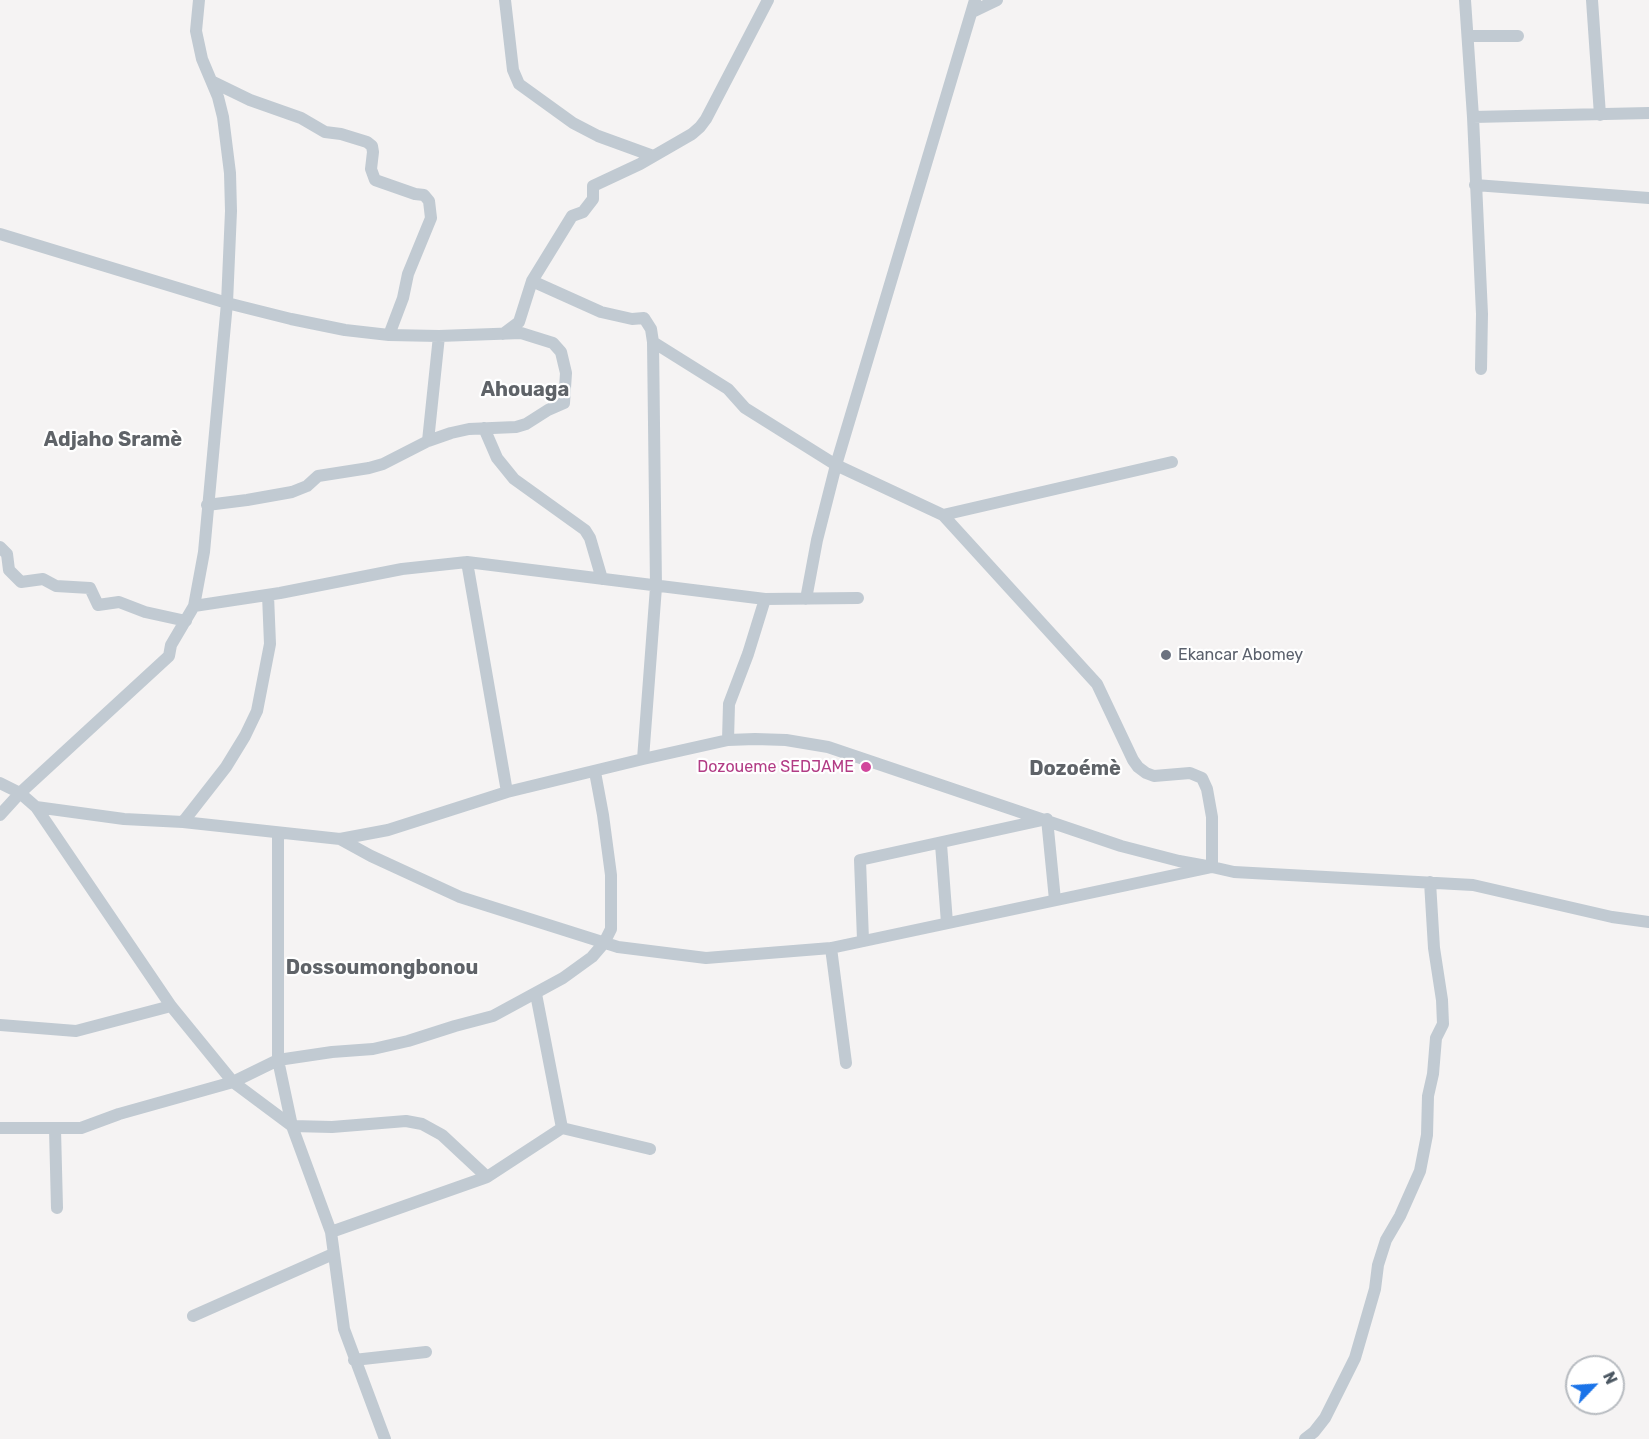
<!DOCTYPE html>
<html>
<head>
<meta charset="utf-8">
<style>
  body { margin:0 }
  #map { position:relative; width:1649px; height:1439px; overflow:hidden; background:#f5f3f3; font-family:Rubik,sans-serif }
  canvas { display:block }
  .north { position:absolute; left:1565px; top:1355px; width:60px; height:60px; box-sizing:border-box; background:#fff; border:2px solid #b7bbc0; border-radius:50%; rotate:65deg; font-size:16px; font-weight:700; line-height:24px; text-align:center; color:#4a5661 }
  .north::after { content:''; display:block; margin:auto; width:21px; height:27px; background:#1a73e8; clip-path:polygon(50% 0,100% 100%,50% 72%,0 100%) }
</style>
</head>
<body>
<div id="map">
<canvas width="1649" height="1439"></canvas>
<div class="north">N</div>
</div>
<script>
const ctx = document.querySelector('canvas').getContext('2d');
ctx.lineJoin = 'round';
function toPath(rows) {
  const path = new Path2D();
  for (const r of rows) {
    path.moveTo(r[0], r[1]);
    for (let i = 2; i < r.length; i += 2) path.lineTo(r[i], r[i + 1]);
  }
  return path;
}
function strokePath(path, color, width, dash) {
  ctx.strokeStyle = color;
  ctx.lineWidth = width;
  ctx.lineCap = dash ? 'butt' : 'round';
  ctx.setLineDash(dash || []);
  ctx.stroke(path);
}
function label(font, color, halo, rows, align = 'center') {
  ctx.font = font + ' Rubik,sans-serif';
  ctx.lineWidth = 4.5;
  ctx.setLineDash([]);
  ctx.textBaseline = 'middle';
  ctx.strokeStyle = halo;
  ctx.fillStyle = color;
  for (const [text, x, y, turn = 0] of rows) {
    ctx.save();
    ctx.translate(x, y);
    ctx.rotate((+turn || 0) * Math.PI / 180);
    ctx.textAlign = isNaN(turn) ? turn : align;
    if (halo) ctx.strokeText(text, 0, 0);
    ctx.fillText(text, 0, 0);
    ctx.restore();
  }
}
strokePath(toPath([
  [505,0,513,70,519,84,573,123,598,136,653,156],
  [1465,0,1473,117,1482,314,1481,369],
  [1592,0,1600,115],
  [972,12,997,0],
  [1468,36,1518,36],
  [213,82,250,100,301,118,325,132,341,134,367,142,372,146,373,152,371,169,375,180,415,194,424,195,429,201,431,218,408,274,403,298,389,335],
  [1473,117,1649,113],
  [1475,185,1649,198],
  [0,234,227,303,291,319,345,330,389,335,439,336,521,333,553,343,561,352,566,373,564,403,548,410,526,424,516,427,469,429,451,433,428,441,383,464,369,468,318,476,307,486,292,492,247,500,207,505],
  [532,281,601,312,632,319,644,318,651,329,653,342,656,587,643,759],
  [503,334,519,322,532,281,572,216,583,212,593,199,593,186,640,164,692,134,700,127,706,119,768,0],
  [484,428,497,458,514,479,585,530,590,538,602,579],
  [428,441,439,336],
  [943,515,1172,462],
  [0,547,7,554,9,570,21,582,43,579,56,586,90,588,98,605,119,602,145,612,186,621],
  [467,562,507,792],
  [806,599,817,540,836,465,975,0],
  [194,606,280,593,402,569,467,562,765,599,858,598],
  [728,740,729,704,748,654,765,599],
  [0,783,20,793,36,807,124,819,183,822,340,839,371,856,460,897,618,947,706,958,831,948,1212,867,1234,872,1473,885,1612,917,1649,922],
  [36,807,171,1006,233,1082,292,1126,332,1127,406,1121,422,1124,442,1135,487,1177],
  [0,815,20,793,169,656,171,645,194,606,204,552,227,303,231,211,230,173,223,117,218,97,202,59,196,31,199,0],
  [183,822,226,767,245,736,257,711,270,644,268,595],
  [278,833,278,1060,292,1126,331,1232,344,1329,385,1439],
  [340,839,388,830,507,792,643,759,728,740,755,739,786,740,828,747,1121,846,1179,861,1212,867,1212,817,1207,789,1202,778,1190,773,1154,776,1146,773,1138,767,1133,760,1097,684,943,515,836,465,745,408,728,389,653,342],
  [941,844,947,923],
  [863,940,860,860,1047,819,1055,900],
  [831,948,846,1063],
  [536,994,562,1128],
  [0,1025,76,1031,171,1006],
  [0,1128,81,1128,119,1114,233,1082,278,1060,332,1052,373,1049,408,1041,455,1026,493,1016,563,978,592,957,604,943,611,929,611,875,603,815,595,772],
  [55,1129,57,1208],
  [331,1232,487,1177,562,1128,650,1149],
  [193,1316,333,1254],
  [354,1360,426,1352],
  [1305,1439,1314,1432,1325,1418,1355,1358,1375,1289,1378,1265,1386,1240,1400,1216,1420,1171,1427,1135,1428,1096,1433,1074,1436,1038,1443,1024,1442,1000,1434,948,1430,882]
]), '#c1cad2', 12);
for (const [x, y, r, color] of [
  [1166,655,6,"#6b7280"],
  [866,767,6,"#d1479c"]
]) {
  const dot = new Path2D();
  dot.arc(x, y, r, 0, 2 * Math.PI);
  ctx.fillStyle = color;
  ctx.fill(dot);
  strokePath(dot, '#fff', 2);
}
label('16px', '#5b616d', '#fff', [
  ["Ekancar Abomey",1178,655]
], 'left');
label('16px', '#b23c85', '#fff', [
  ["Dozoueme SEDJAME",854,767]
], 'right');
label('bold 20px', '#5f6368', '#fff', [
  ["Ahouaga",525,390],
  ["Adjaho Sramè",113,440],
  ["Dozoémè",1075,769],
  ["Dossoumongbonou",382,968]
]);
</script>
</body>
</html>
